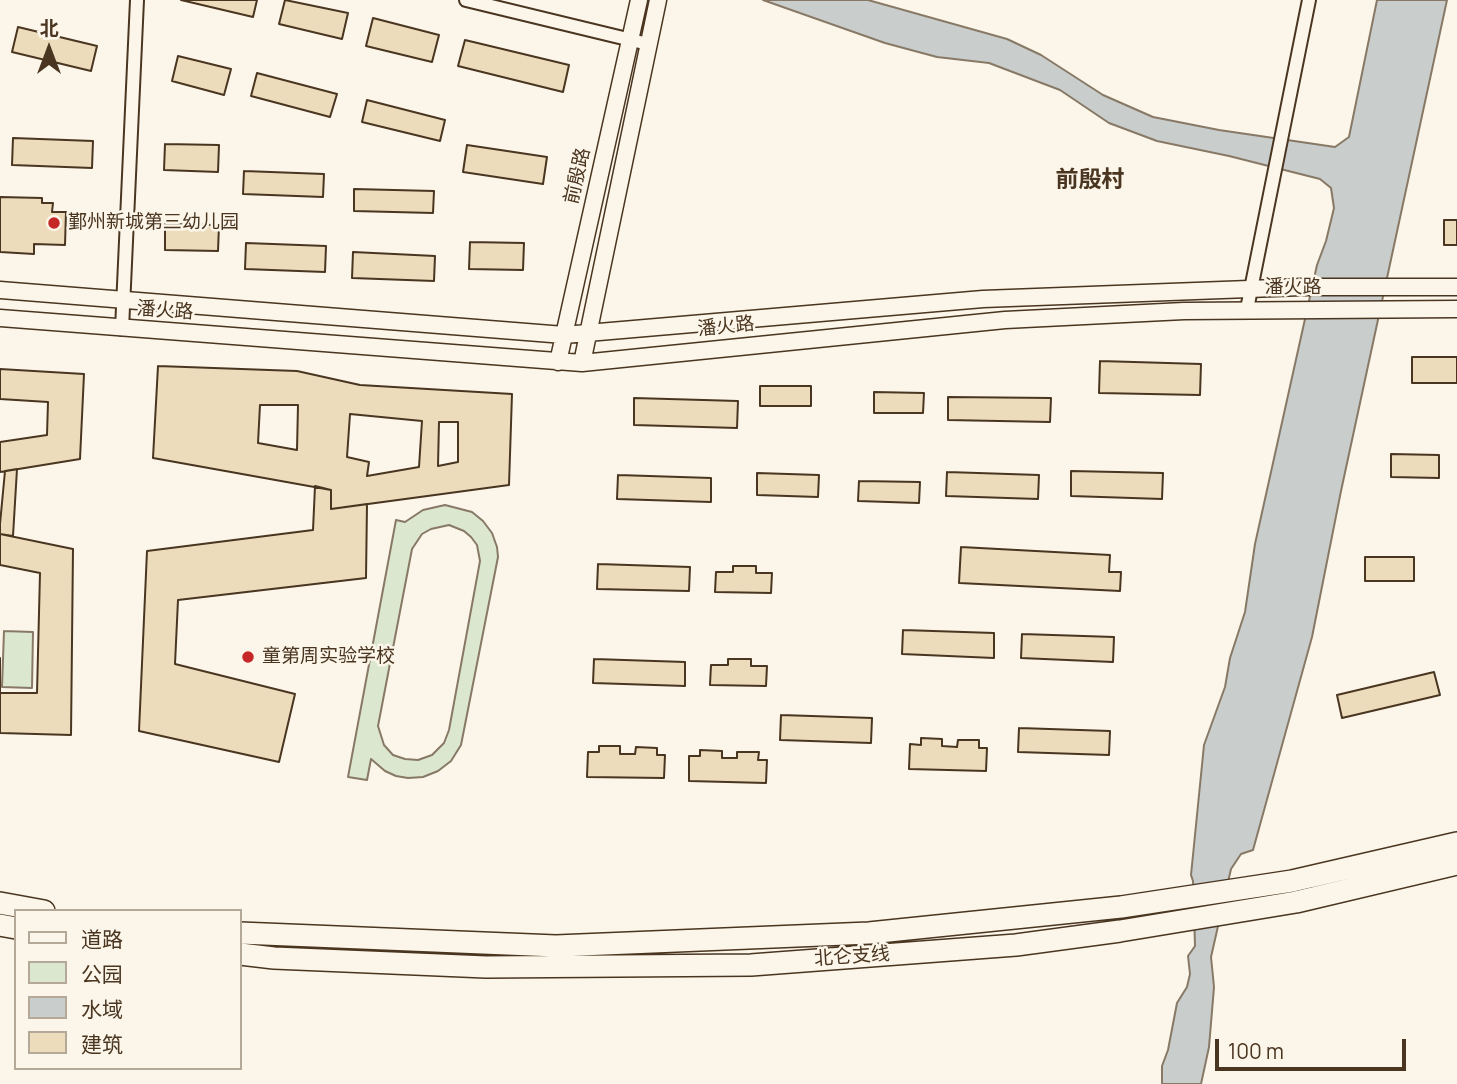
<!DOCTYPE html>
<html>
<head>
<meta charset="utf-8">
<style>
  body { margin:0 }
  #map { position:relative; width:1457px; height:1084px; overflow:hidden; background:#fbf6e9; font-family:Manrope,"Noto Sans SC",sans-serif }
  canvas { display:block }
  .legend { position:absolute; left:14px; top:909px; width:228px; height:161px; box-sizing:border-box; background:#fbf6e9; border:2px solid #b4a999; margin:0; padding:9px 12px; list-style:none; font-size:21px; color:#4a3520 }
  .legend li { display:flex; align-items:center; gap:14px; height:35px }
  .legend b { width:35px; border:2px solid #b4a999 }
  .north { position:absolute; left:14px; top:14px; width:70px; height:70px; -webkit-text-stroke:5px #fbf6e9; paint-order:stroke; rotate:0deg; font-size:19px; font-weight:700; line-height:28px; text-align:center; color:#4a3520 }
  .north::after { content:''; display:block; margin:auto; width:24px; height:32px; background:#4a3520; clip-path:polygon(50% 0,100% 100%,50% 72%,0 100%) }
  .scale { position:absolute; left:1215px; top:1039px; width:191px; height:32px; box-sizing:border-box; border:4px solid #4a3520; border-top:0; padding-left:9px; font-size:21px; line-height:24px; white-space:nowrap; color:#4a3520; -webkit-text-stroke:5px #fbf6e9; paint-order:stroke }
</style>
</head>
<body>
<div id="map">
<canvas width="1457" height="1084"></canvas>
<ul class="legend">
<li><b style="height:9px;background:#fbf6e9"></b>道路</li>
<li><b style="height:19px;background:#dce7d0"></b>公园</li>
<li><b style="height:19px;background:#c9cecd"></b>水域</li>
<li><b style="height:19px;background:#ecdcbc"></b>建筑</li>
</ul>
<div class="north">北</div>
<div class="scale">100 m</div>
</div>
<script>
const ctx = document.querySelector('canvas').getContext('2d');
ctx.lineJoin = 'round';
function paint(path, color) {
  ctx.fillStyle = color;
  ctx.fill(path, 'evenodd');
}
function toPath(rows) {
  const path = new Path2D();
  for (const r of rows) {
    path.moveTo(r[0], r[1]);
    for (let i = 2; i < r.length; i += 2) path.lineTo(r[i], r[i + 1]);
  }
  return path;
}
function strokePath(path, color, width, dash) {
  ctx.strokeStyle = color;
  ctx.lineWidth = width;
  ctx.lineCap = dash ? 'butt' : 'round';
  ctx.setLineDash(dash || []);
  ctx.stroke(path);
}
function label(font, color, halo, rows, align = 'center') {
  ctx.font = font + ' Manrope,"Noto Sans SC",sans-serif';
  ctx.lineWidth = 5;
  ctx.setLineDash([]);
  ctx.textBaseline = 'middle';
  ctx.strokeStyle = halo;
  ctx.fillStyle = color;
  for (const [text, x, y, turn = 0] of rows) {
    ctx.save();
    ctx.translate(x, y);
    ctx.rotate((+turn || 0) * Math.PI / 180);
    ctx.textAlign = isNaN(turn) ? turn : align;
    if (halo) ctx.strokeText(text, 0, 0);
    ctx.fillText(text, 0, 0);
    ctx.restore();
  }
}
const green = toPath([
  [445,505,472,512,483,521,492,533,497,547,498,557,461,745,451,761,438,771,423,777,408,778,396,776,385,771,371,759,367,780,348,777,396,520,405,522,423,510,445,505],
  [449,525,464,531,471,537,477,545,480,561,449,730,444,743,432,755,418,760,405,759,393,755,384,745,378,726,412,549,422,534,431,529,449,525],
  [4,631,33,632,32,688,2,687,4,631]
]);
paint(green, '#dce7d0');
strokePath(green, '#887966', 2);
const water = toPath([
  [763,0,868,0,1007,39,1041,55,1103,95,1153,117,1219,130,1335,147,1349,137,1377,0,1447,0,1341,491,1312,637,1253,850,1241,854,1231,869,1211,957,1214,987,1209,1047,1201,1084,1162,1084,1162,1066,1168,1050,1177,1003,1187,987,1190,974,1188,956,1195,946,1193,881,1191,875,1204,745,1225,687,1230,658,1245,612,1255,544,1317,265,1326,241,1334,208,1331,188,1320,179,1229,156,1157,141,1109,123,1060,90,989,63,937,57,885,43,763,0]
]);
paint(water, '#c9cecd');
strokePath(water, '#887966', 2);
const building = toPath([
  [181,0,257,0,253,17,181,0],
  [285,0,348,13,342,39,279,24,285,0],
  [373,18,439,35,432,62,366,46,373,18],
  [18,27,97,46,91,71,12,52,18,27],
  [465,40,569,65,563,92,458,66,465,40],
  [178,56,231,69,224,95,172,81,178,56],
  [257,73,337,94,330,117,251,96,257,73],
  [367,100,445,120,440,141,362,122,367,100],
  [13,138,93,141,92,168,12,165,13,138],
  [165,144,219,145,218,172,164,170,165,144],
  [467,145,547,157,543,184,463,172,467,145],
  [244,171,324,174,323,197,243,194,244,171],
  [354,189,434,191,433,213,354,211,354,189],
  [0,197,42,198,42,203,53,203,52,212,66,212,65,245,34,244,34,254,0,252,0,197],
  [1444,220,1457,220,1457,245,1444,245,1444,220],
  [165,224,219,225,218,251,165,250,165,224],
  [470,242,524,243,523,270,469,269,470,242],
  [246,243,326,246,325,272,245,269,246,243],
  [353,252,435,256,434,281,352,278,353,252],
  [1412,357,1457,357,1457,383,1412,383,1412,357],
  [1100,361,1201,364,1200,395,1099,393,1100,361],
  [158,366,297,371,360,385,512,394,509,485,331,509,331,490,153,458,158,366],
  [260,405,298,405,297,450,258,443,260,405],
  [350,414,422,421,419,467,367,476,369,462,347,457,350,414],
  [439,422,458,422,458,462,438,466,439,422],
  [0,369,84,374,80,459,0,472,0,442,47,435,48,402,0,399,0,369],
  [760,386,811,386,811,406,760,406,760,386],
  [874,392,924,393,923,413,874,413,874,392],
  [948,397,1051,398,1050,422,948,420,948,397],
  [634,398,738,401,737,428,634,425,634,398],
  [1391,454,1439,455,1439,478,1391,477,1391,454],
  [17,469,13,536,0,534,0,524,5,471,17,469],
  [1071,471,1163,473,1162,499,1071,496,1071,471],
  [947,472,1039,475,1038,499,946,496,947,472],
  [757,473,819,475,818,497,757,495,757,473],
  [618,475,711,478,711,502,617,499,618,475],
  [859,481,920,482,919,503,858,501,859,481],
  [315,486,331,490,331,509,367,504,366,578,178,600,175,664,295,694,279,762,139,731,147,551,313,530,315,486],
  [0,534,73,549,71,735,0,733,0,658,0,693,37,693,40,573,0,565,0,534],
  [961,547,1110,555,1109,572,1121,572,1120,591,959,583,961,547],
  [1365,557,1414,557,1414,581,1365,581,1365,557],
  [598,564,690,567,689,591,597,589,598,564],
  [733,566,756,566,756,573,772,573,771,593,715,592,716,572,733,572,733,566],
  [903,630,994,633,994,658,902,654,903,630],
  [1022,634,1114,637,1113,662,1021,658,1022,634],
  [594,659,685,662,685,686,593,683,594,659],
  [728,659,751,659,751,666,767,666,766,686,710,685,711,665,728,665,728,659],
  [1434,672,1440,695,1342,718,1337,695,1434,672],
  [781,715,872,718,871,743,780,740,781,715],
  [1019,728,1110,731,1109,755,1018,752,1019,728],
  [921,738,942,739,942,746,957,747,958,740,979,740,979,748,987,748,986,771,909,769,910,744,921,745,921,738],
  [599,746,620,746,620,754,635,754,636,747,657,748,657,755,665,755,664,778,587,777,588,752,599,752,599,746],
  [700,750,722,751,722,758,737,758,737,752,759,752,758,760,767,760,766,783,689,781,689,756,700,756,700,750]
]);
paint(building, '#ecdcbc');
strokePath(building, '#4a3520', 2);
const street = toPath([
  [466,0,648,44],
  [1247,309,1309,0],
  [122,329,137,0]
]);
const secondary = toPath([
  [0,290,564,335,983,299,1302,287,1457,287],
  [0,318,582,363,1005,320,1184,311,1457,309],
  [558,362,639,0],
  [582,363,658,0]
]);
const highway = toPath([
  [0,903,44,911],
  [0,925,16,928],
  [240,933,556,946,869,933,1121,907,1292,881,1457,843],
  [240,954,274,958,486,967,751,965,1016,945,1120,931,1296,902,1457,864]
]);
strokePath(street, '#4a3520', 16);
strokePath(secondary, '#4a3520', 19);
strokePath(highway, '#4a3520', 24);
strokePath(street, '#fbf6e9', 12);
strokePath(secondary, '#fbf6e9', 16);
strokePath(highway, '#fbf6e9', 21);
for (const [x, y, r, color] of [
  [54,223,7,"#c62828"],
  [248,657,7,"#c62828"]
]) {
  const dot = new Path2D();
  dot.arc(x, y, r, 0, 2 * Math.PI);
  ctx.fillStyle = color;
  ctx.fill(dot);
  strokePath(dot, '#fbf6e9', 2.5);
}
label('19px', '#4a3520', '#fbf6e9', [
  ["前殷路",578,176,-77],
  ["潘火路",1293,288],
  ["潘火路",165,311,4],
  ["潘火路",726,327,-6],
  ["北仑支线",852,957,-4]
]);
label('19px', '#4a3520', '#fbf6e9', [
  ["鄞州新城第三幼儿园",68,223],
  ["童第周实验学校",262,657]
], 'left');
label('bold 23px', '#4a3520', '#fbf6e9', [
  ["前殷村",1090,181]
]);
</script>
</body>
</html>
